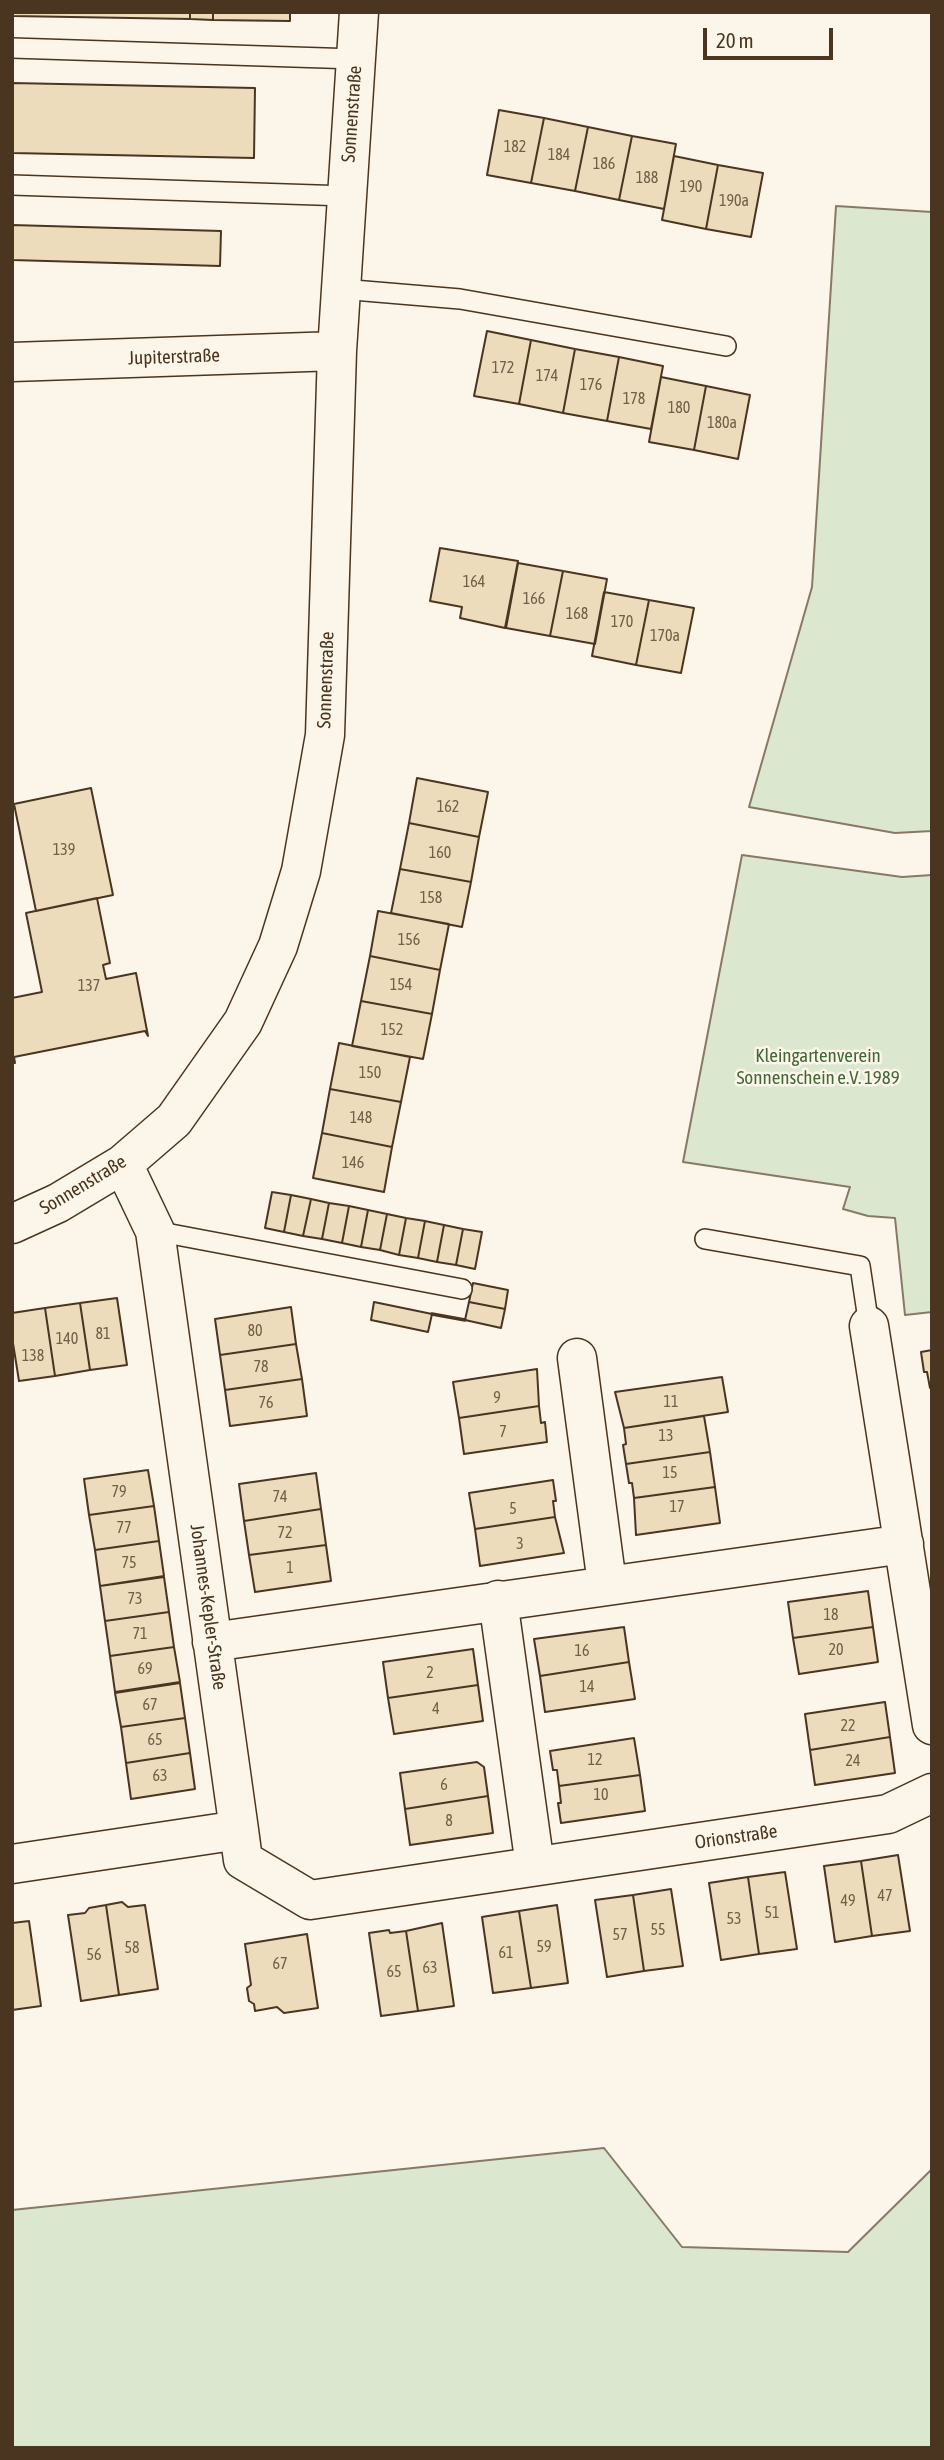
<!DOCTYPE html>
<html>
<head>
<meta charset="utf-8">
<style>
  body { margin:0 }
  #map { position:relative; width:944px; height:2460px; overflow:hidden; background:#fbf6e9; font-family:"Asap Condensed",sans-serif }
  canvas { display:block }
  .frame { position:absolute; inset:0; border:14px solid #4a3520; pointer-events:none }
  .scale { position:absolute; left:703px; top:28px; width:130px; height:32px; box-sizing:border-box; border:4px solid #4a3520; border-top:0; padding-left:9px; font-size:21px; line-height:24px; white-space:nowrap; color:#4a3520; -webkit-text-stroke:5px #fbf6e9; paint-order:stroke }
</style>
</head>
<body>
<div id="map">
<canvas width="944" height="2460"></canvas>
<div class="frame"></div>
<div class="scale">20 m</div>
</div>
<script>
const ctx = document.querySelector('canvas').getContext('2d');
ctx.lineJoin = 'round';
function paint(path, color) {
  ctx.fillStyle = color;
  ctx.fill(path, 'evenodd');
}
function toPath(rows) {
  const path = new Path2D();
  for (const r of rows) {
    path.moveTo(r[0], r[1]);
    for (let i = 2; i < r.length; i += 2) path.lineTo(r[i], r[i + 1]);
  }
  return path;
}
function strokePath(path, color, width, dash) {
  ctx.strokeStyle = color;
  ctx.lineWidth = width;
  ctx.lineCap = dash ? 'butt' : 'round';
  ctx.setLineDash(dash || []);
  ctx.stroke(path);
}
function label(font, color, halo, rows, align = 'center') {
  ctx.font = font + ' "Asap Condensed",sans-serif';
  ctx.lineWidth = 5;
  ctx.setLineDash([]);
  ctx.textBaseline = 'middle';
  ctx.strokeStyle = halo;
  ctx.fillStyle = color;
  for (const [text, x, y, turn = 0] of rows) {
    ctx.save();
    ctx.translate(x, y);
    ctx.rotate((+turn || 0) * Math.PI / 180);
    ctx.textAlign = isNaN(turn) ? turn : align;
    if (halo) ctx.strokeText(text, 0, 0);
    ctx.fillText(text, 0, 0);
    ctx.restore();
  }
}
const green = toPath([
  [836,206,932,212,932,831,895,833,749,807,812,587,836,206],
  [742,855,902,877,932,875,932,1312,905,1315,895,1218,868,1216,843,1209,850,1187,683,1162,742,855],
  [604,2148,682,2247,848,2252,932,2169,932,2448,12,2448,12,2210,604,2148]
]);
paint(green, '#dce7d0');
strokePath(green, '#887966', 2);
const building = toPath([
  [12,12,190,12,190,19,12,16,12,12],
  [190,12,213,12,213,20,190,19,190,12],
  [213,12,290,12,290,21,213,20,213,12],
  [12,83,255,88,254,158,12,153,12,83],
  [499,110,544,118,531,183,487,175,499,110],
  [544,118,588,127,575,191,531,183,544,118],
  [588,127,632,136,619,200,575,191,588,127],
  [632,136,676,144,664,209,619,200,632,136],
  [674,156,718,165,706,229,662,220,674,156],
  [718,165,763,173,751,237,706,229,718,165],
  [12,225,221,231,220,266,12,260,12,225],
  [487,331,531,340,519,404,474,396,487,331],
  [531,340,575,349,563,413,519,404,531,340],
  [575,349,619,357,607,421,563,413,575,349],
  [619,357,663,366,651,429,607,421,619,357],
  [661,377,706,386,694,450,649,442,661,377],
  [706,386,750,395,738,459,694,450,706,386],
  [440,548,518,561,505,628,460,618,462,607,430,601,440,548],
  [518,563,563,571,550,636,506,628,518,563],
  [563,571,607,579,595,644,550,636,563,571],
  [604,592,649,600,636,665,592,656,604,592],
  [649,600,694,608,681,673,636,665,649,600],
  [417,778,488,792,479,837,409,823,417,778],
  [91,788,113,895,36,911,14,804,91,788],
  [409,823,479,837,471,882,400,869,409,823],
  [400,869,471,882,462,927,391,913,400,869],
  [97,898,110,963,103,965,106,979,136,973,148,1036,145,1031,14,1057,15,1063,13,1063,12,998,42,992,26,913,97,898],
  [378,911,449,924,440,970,370,956,378,911],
  [370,956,440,970,432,1014,361,1001,370,956],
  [361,1001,432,1014,423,1059,352,1046,361,1001],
  [339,1043,410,1057,401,1102,330,1089,339,1043],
  [330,1089,401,1102,392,1147,322,1133,330,1089],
  [322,1133,392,1147,384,1192,313,1178,322,1133],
  [272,1192,291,1195,284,1232,265,1228,272,1192],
  [291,1195,311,1199,303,1236,284,1232,291,1195],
  [311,1199,329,1203,322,1239,303,1236,311,1199],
  [329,1203,349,1206,342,1243,322,1239,329,1203],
  [349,1206,368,1210,361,1247,342,1243,349,1206],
  [368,1210,387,1214,380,1250,361,1247,368,1210],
  [387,1214,406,1218,399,1255,380,1250,387,1214],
  [406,1218,425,1221,418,1258,399,1255,406,1218],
  [425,1221,444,1225,437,1262,418,1258,425,1221],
  [444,1225,463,1229,456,1265,437,1262,444,1225],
  [463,1229,482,1232,475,1269,456,1265,463,1229],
  [473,1283,508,1290,505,1309,469,1302,473,1283],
  [117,1298,127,1365,90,1370,80,1303,117,1298],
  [374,1302,432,1314,428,1332,371,1320,374,1302],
  [469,1302,505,1309,501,1328,465,1320,469,1302],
  [80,1303,90,1370,55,1376,45,1308,80,1303],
  [291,1307,296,1344,220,1355,215,1319,291,1307],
  [45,1308,55,1376,19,1381,12,1337,12,1313,45,1308],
  [296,1344,302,1379,225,1390,220,1355,296,1344],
  [932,1350,932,1388,930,1388,927,1372,924,1372,921,1352,932,1350],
  [537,1369,539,1406,459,1418,453,1382,537,1369],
  [722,1377,728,1412,624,1428,615,1392,722,1377],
  [302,1379,307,1416,230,1426,225,1390,302,1379],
  [539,1406,541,1423,545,1422,547,1442,464,1454,459,1418,539,1406],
  [704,1416,710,1452,626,1464,623,1445,626,1444,624,1428,704,1416],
  [710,1452,715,1487,634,1498,632,1483,629,1483,626,1464,710,1452],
  [148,1470,154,1506,89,1515,84,1479,148,1470],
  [316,1473,321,1509,244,1521,239,1484,316,1473],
  [553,1480,556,1501,553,1501,555,1517,475,1529,469,1493,553,1480],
  [715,1487,720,1523,636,1535,634,1498,715,1487],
  [154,1506,159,1541,95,1550,89,1515,154,1506],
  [321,1509,326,1545,249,1555,244,1521,321,1509],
  [555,1517,564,1553,480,1566,475,1529,555,1517],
  [159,1541,164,1576,100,1586,95,1550,159,1541],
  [326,1545,331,1581,255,1592,249,1555,326,1545],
  [164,1577,169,1612,105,1621,100,1586,164,1577],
  [868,1591,873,1627,793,1638,788,1602,868,1591],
  [169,1612,174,1647,110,1656,105,1621,169,1612],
  [624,1627,629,1662,540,1676,534,1639,624,1627],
  [873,1627,878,1662,799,1674,793,1638,873,1627],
  [174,1647,180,1682,115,1692,110,1656,174,1647],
  [473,1649,478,1685,388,1698,383,1662,473,1649],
  [629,1662,635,1699,545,1712,540,1676,629,1662],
  [180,1683,185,1718,121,1727,115,1693,180,1683],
  [478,1685,483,1721,394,1734,388,1698,478,1685],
  [885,1702,890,1737,810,1750,805,1714,885,1702],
  [185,1718,190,1753,126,1763,121,1727,185,1718],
  [890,1737,895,1773,815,1785,810,1750,890,1737],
  [634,1738,640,1775,559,1786,557,1770,553,1770,550,1751,634,1738],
  [190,1753,195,1789,131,1799,126,1763,190,1753],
  [477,1762,484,1767,488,1796,405,1809,400,1773,477,1762],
  [640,1775,645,1811,561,1823,558,1803,561,1803,559,1786,640,1775],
  [488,1796,493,1833,410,1845,405,1809,488,1796],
  [898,1855,910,1931,872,1936,861,1861,898,1855],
  [861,1861,872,1936,835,1942,824,1866,861,1861],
  [785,1872,797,1949,759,1954,748,1877,785,1872],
  [748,1877,759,1954,721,1960,709,1883,748,1877],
  [671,1889,683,1966,644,1971,633,1895,671,1889],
  [633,1895,644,1971,607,1977,595,1900,633,1895],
  [122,1902,128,1907,145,1905,158,1989,119,1995,106,1905,122,1902],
  [106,1905,119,1995,81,2001,68,1915,85,1913,89,1908,106,1905],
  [557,1905,568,1983,531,1988,519,1911,557,1905],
  [519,1911,531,1988,493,1993,482,1917,519,1911],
  [29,1921,41,2006,12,2010,12,1923,29,1921],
  [442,1923,454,2006,418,2011,406,1931,442,1923],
  [389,1930,390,1933,406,1931,418,2011,381,2016,369,1933,389,1930],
  [307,1934,318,2008,284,2013,277,2007,255,2011,254,2004,249,2001,247,1988,251,1985,245,1944,307,1934]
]);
paint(building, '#ecdcbc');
strokePath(building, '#4a3520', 2);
const lane = toPath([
  [12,48,356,59],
  [12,185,347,196],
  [341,289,460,299,726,346],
  [155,1231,462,1289],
  [705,1239,860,1266,869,1326]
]);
const street = toPath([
  [12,362,337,351],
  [12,1224,58,1203,123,1164,174,1120,243,1022,278,946,301,871,325,735,337,351,359,12],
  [869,1326,932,1725],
  [577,1358,607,1584],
  [498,1600,535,1866],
  [212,1642,904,1544],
  [239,1830,243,1860,310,1900,888,1814,932,1793],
  [12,1864,239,1830,155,1231,123,1164]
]);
strokePath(lane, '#4a3520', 22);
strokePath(street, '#4a3520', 41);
strokePath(lane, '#fbf6e9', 19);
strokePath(street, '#fbf6e9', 38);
strokePath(toPath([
  [432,1314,465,1320]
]), '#4a3520', 3.5);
label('16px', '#725f47', null, [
  ["182",515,147],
  ["184",559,155],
  ["186",604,164],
  ["188",647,178],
  ["190",691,187],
  ["190a",734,201],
  ["172",503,368],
  ["174",547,376],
  ["176",591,385],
  ["178",634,399],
  ["180",679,408],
  ["180a",722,423],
  ["164",474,582],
  ["166",534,599],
  ["168",577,614],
  ["170",622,622],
  ["170a",665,636],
  ["162",448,807],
  ["139",64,850],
  ["160",440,853],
  ["158",431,898],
  ["156",409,940],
  ["154",401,985],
  ["137",89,986],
  ["152",392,1030],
  ["150",370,1073],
  ["148",361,1118],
  ["146",353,1163],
  ["80",255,1331],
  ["81",103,1334],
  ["140",67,1339],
  ["138",33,1356],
  ["78",261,1367],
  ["9",497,1398],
  ["11",671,1402],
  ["76",266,1403],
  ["7",503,1432],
  ["13",666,1436],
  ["15",670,1473],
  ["79",119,1492],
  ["74",280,1497],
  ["17",677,1507],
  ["5",513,1509],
  ["77",124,1528],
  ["72",285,1533],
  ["3",520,1544],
  ["75",129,1563],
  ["1",290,1568],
  ["73",135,1599],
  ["18",831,1615],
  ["71",140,1634],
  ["20",836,1650],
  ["16",582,1651],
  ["69",145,1669],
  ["2",430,1673],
  ["14",587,1687],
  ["67",150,1705],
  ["4",436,1709],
  ["22",848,1726],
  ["65",155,1740],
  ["12",595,1760],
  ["24",853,1761],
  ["63",160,1776],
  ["6",444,1785],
  ["10",601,1795],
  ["8",449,1821],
  ["47",885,1896],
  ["49",848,1901],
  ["51",772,1913],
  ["53",734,1919],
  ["55",658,1930],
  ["57",620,1935],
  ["59",544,1947],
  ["58",132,1948],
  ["61",506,1953],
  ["56",94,1955],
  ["67",280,1964],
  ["63",430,1968],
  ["65",394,1972]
]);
label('19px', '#4a3520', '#fbf6e9', [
  ["Sonnenstraße",352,114,-86],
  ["Jupiterstraße",174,357,-2],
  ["Sonnenstraße",326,680,-88],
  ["Sonnenstraße",83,1185,-31],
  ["Johannes-Kepler-Straße",208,1607,82],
  ["Orionstraße",736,1837,-8]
]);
label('19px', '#436837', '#fbf6e9', [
  ["Kleingartenverein",818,1056],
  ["Sonnenschein e.V. 1989",818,1078]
]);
</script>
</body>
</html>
